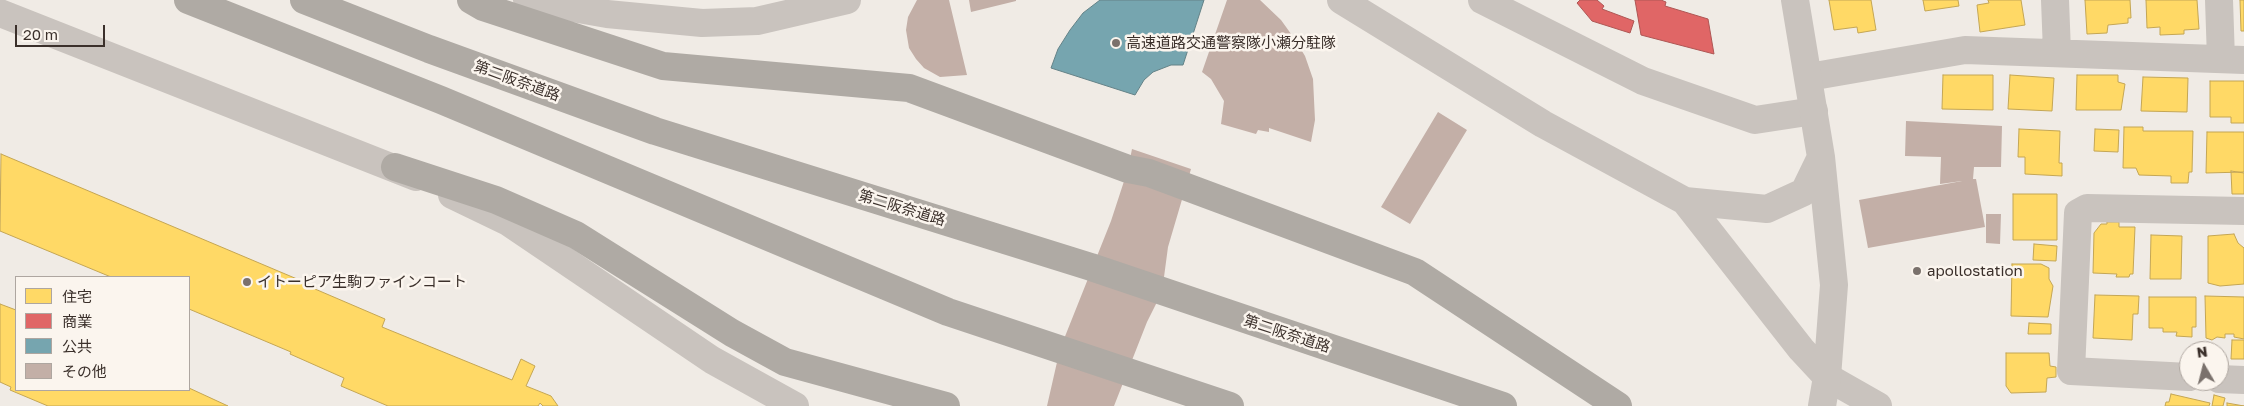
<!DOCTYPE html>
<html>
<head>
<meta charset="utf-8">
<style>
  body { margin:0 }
  #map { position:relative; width:2244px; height:406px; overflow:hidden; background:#f0ebe5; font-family:"Golos Text","Noto Sans JP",sans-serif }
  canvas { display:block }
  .legend { position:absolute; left:15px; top:276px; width:175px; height:115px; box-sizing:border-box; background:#fbf5ee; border:1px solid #aea6a0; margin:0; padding:6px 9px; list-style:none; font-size:15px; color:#3b302b }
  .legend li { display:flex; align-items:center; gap:10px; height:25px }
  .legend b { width:25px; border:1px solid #aea6a0 }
  .north { position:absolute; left:2179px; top:341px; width:50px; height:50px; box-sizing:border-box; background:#fbf5ee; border:1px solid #aea6a0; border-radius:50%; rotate:352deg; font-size:14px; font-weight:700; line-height:20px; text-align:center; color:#3b302b }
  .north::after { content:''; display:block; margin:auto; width:18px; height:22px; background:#7a716c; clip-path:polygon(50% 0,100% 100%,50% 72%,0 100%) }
  .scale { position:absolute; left:15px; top:25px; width:90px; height:22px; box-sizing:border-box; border:2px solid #3b302b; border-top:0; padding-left:6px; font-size:15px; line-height:18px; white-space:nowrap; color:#3b302b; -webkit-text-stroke:4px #fbf5ee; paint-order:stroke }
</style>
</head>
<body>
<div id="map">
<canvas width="2244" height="406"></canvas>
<ul class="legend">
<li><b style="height:14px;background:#ffd966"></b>住宅</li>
<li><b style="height:14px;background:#e06666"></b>商業</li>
<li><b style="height:14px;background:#76a5af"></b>公共</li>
<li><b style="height:14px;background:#c3afa7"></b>その他</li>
</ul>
<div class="north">N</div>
<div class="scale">20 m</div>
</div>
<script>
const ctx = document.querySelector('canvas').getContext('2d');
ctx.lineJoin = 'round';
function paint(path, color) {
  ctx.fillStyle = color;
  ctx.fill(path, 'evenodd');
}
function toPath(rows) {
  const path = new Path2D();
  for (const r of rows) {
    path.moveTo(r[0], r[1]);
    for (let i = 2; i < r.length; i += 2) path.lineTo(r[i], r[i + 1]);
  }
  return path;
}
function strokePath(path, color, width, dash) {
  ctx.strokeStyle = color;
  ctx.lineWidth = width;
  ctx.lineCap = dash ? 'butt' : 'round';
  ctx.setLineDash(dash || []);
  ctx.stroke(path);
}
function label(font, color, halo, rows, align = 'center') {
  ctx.font = font + ' "Golos Text","Noto Sans JP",sans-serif';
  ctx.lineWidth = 5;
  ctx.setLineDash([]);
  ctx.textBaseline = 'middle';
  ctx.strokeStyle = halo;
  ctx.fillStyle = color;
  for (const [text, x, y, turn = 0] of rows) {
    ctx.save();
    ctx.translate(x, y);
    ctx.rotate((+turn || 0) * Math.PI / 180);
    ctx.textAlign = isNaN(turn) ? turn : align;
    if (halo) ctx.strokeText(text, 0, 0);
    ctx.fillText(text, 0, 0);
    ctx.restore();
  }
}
const homes = toPath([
  [1829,0,1871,0,1876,30,1858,33,1857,27,1834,30,1829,0],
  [1923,0,1958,0,1959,6,1925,11,1923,0],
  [1988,0,2021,0,2025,25,1980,32,1977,5,1989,3,1988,0],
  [2085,0,2130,0,2131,18,2128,18,2128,23,2108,25,2107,33,2087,34,2085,0],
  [2146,0,2197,0,2199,29,2184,30,2184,34,2160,35,2160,27,2147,28,2146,0],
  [2240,0,2244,0,2244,31,2241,31,2240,0],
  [1943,75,1993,75,1993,110,1942,109,1943,75],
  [2010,75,2054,78,2052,111,2008,109,2010,75],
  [2077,75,2118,75,2118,82,2125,84,2121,110,2076,110,2077,75],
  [2143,77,2188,78,2187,112,2141,111,2143,77],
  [2210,81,2244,81,2244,123,2231,123,2231,117,2210,117,2210,81],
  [2124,127,2143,127,2143,131,2193,131,2192,172,2189,172,2188,183,2171,183,2171,176,2139,175,2136,168,2123,168,2124,127],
  [2019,129,2060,131,2059,163,2062,163,2062,176,2025,174,2025,157,2018,157,2019,129],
  [2095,129,2119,130,2118,152,2094,151,2095,129],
  [2207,132,2244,132,2244,172,2206,173,2207,132],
  [1,154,316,287,315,289,385,319,382,327,512,380,521,359,535,366,526,386,551,396,558,406,543,406,540,403,538,406,388,406,341,386,344,378,290,354,291,352,189,309,189,277,111,277,0,231,1,154],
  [2231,171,2244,173,2244,194,2232,194,2231,171],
  [2013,194,2057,194,2057,240,2013,240,2013,194],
  [2107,222,2119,222,2119,227,2135,227,2133,274,2130,274,2129,277,2116,277,2117,274,2093,273,2094,233,2101,224,2107,224,2107,222],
  [2234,234,2238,243,2244,248,2244,284,2220,286,2208,283,2208,236,2234,234],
  [2151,235,2182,236,2181,279,2150,279,2151,235],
  [2034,244,2057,246,2056,261,2033,260,2034,244],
  [2012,264,2041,264,2049,268,2049,279,2053,286,2048,317,2011,316,2012,264],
  [2095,295,2139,296,2138,314,2133,314,2132,340,2093,338,2095,295],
  [2205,296,2244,297,2244,339,2234,337,2234,334,2225,334,2225,338,2217,337,2212,340,2206,338,2205,296],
  [2149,297,2196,297,2196,327,2192,327,2192,337,2176,336,2177,332,2163,332,2163,328,2149,328,2149,297],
  [0,304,16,310,16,390,189,390,189,388,228,406,48,406,10,390,11,387,0,382,0,304],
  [2029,323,2051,324,2051,334,2028,334,2029,323],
  [2232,340,2244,340,2244,359,2231,359,2232,340],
  [2006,353,2049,353,2050,366,2056,367,2056,377,2047,378,2046,392,2011,393,2006,386,2006,353],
  [2171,394,2210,403,2209,406,2165,406,2166,402,2169,402,2171,394],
  [2214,395,2225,398,2223,406,2212,406,2214,395],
  [2227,403,2244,406,2227,406,2227,403]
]);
paint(homes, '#ffd966');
strokePath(homes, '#c4a654', 1);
const shops = toPath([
  [1580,0,1597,0,1604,6,1602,9,1634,21,1630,33,1592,21,1577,3,1580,0],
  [1635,0,1661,0,1666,2,1665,6,1708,19,1714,54,1641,35,1635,0]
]);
paint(shops, '#e06666');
strokePath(shops, '#ae5654', 1);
const public = toPath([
  [1100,0,1204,0,1183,65,1171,65,1153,72,1144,80,1135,95,1051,68,1058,49,1070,30,1083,13,1100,0]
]);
paint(public, '#76a5af');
strokePath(public, '#648287', 1);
paint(toPath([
  [917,0,949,0,967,75,940,77,924,68,916,59,909,48,906,30,908,17],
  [969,0,1016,0,1016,1,971,12],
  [1227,0,1260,0,1281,20,1294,38,1305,56,1313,79,1315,120,1311,142,1269,128,1269,132,1258,130,1256,134,1221,124,1224,101,1211,79,1202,72],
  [1438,112,1467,130,1410,224,1381,207],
  [1906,121,2002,126,2001,167,1974,167,1973,179,1976,179,1985,227,1868,248,1859,200,1962,181,1940,184,1941,157,1905,156],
  [1132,149,1191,169,1168,247,1162,292,1147,322,1114,406,1047,406,1060,349,1111,221,1128,169],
  [1986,214,2001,214,2000,244,1986,243]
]), '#c3afa7');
strokePath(toPath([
  [1482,0,1643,81,1755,120,1814,111],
  [2055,0,2057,52],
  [2219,0,2221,59],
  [1809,77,1965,50,2244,60],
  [1827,377,1878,406],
  [2189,377,2071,371,2078,213,2087,208,2244,211],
  [2219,379,2244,380]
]), '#c9c3be', 28);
strokePath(toPath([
  [527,0,607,14,702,23,757,21,847,0],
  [1341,0,1543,124,1685,201,1801,349,1827,377],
  [1795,0,1821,157,1834,285,1827,377,1822,406],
  [0,13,416,177],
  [452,195,508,222,712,360,795,406],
  [1685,201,1767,209,1804,192,1821,157]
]), '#c9c3be', 28);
strokePath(toPath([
  [188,0,441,100,948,312,1230,406],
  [304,0,429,49,655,131,1091,267,1503,406],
  [471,0,483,7,663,66,909,88,1128,169,1149,173,1415,272,1618,406],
  [395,167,496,200,576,235,732,333,785,362,946,406]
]), '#afaaa4', 28);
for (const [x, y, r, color] of [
  [1116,43,5,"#7a716c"],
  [1917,271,5,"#7a716c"],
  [247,282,5,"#7a716c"]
]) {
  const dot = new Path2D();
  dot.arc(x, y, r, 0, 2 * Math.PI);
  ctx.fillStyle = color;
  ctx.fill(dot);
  strokePath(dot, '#fbf5ee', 2);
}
label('15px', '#3b302b', '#fbf5ee', [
  ["高速道路交通警察隊小瀬分駐隊",1126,43],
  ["apollostation",1927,271],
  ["イトーピア生駒ファインコート",257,282]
], 'left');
label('15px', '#3b302b', '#fbf5ee', [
  ["第二阪奈道路",517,81,20],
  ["第二阪奈道路",902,208,17],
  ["第二阪奈道路",1287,334,18]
]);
</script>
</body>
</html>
